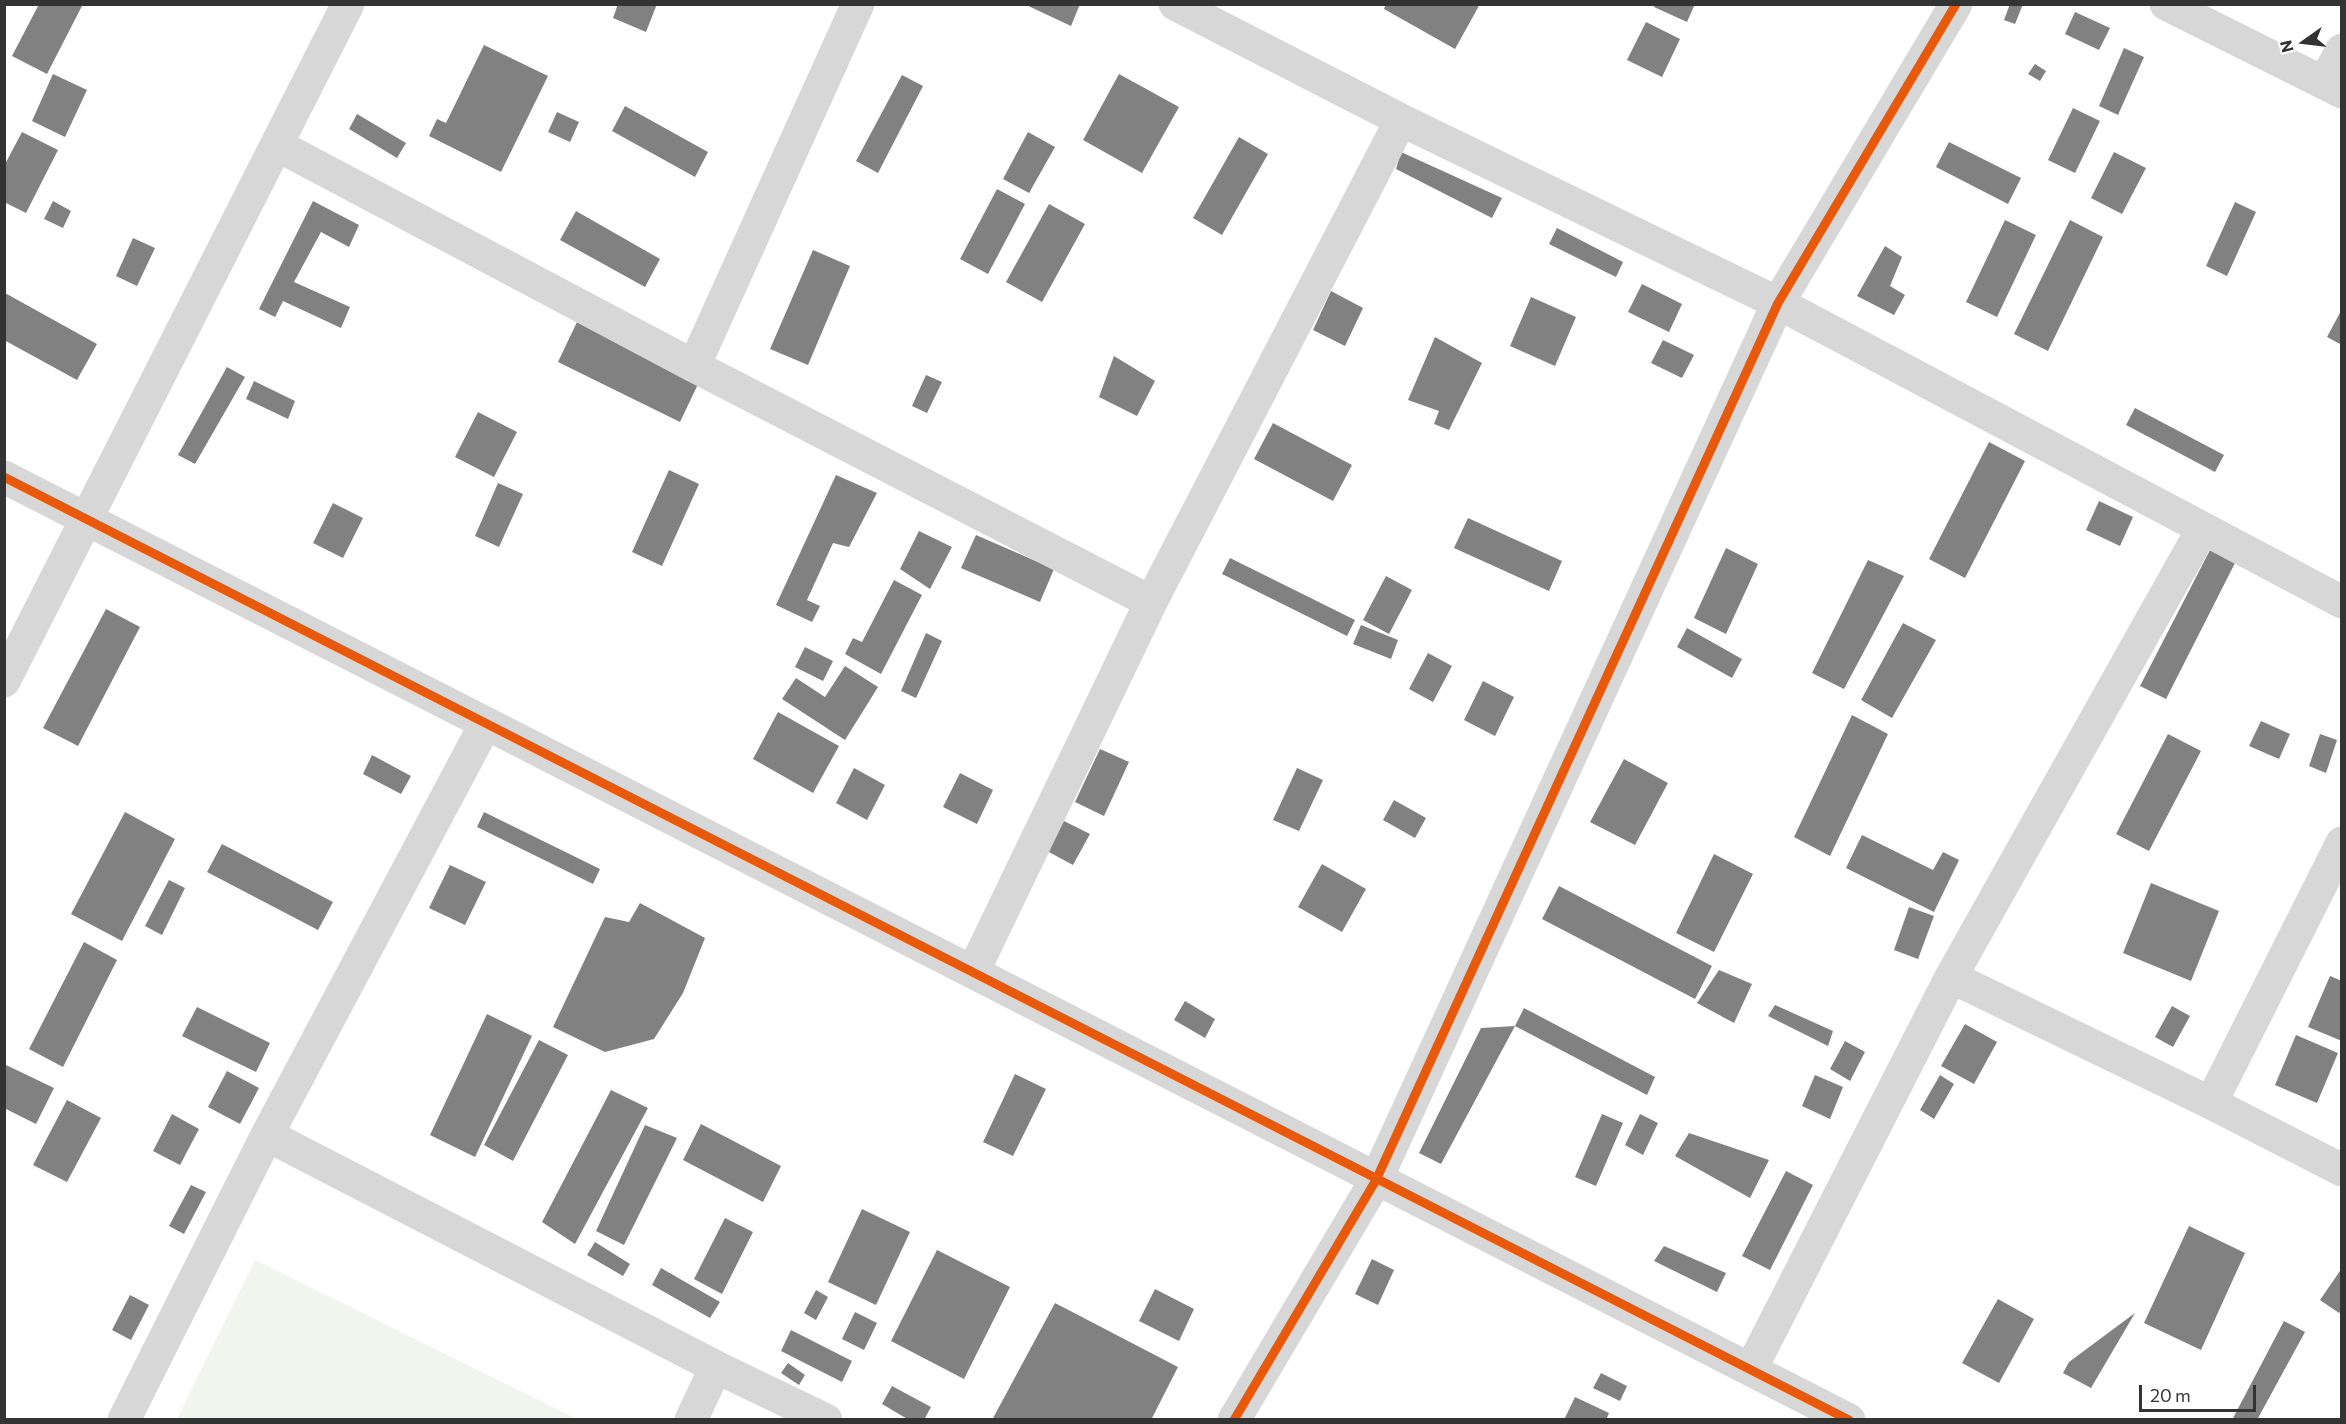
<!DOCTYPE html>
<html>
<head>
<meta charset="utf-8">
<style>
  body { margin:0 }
  #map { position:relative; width:2346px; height:1424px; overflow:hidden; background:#fff; font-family:Commissioner,sans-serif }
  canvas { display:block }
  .frame { position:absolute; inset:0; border:6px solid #333; pointer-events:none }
  .north { position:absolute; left:2274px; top:12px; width:60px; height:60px; -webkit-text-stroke:4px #fff; paint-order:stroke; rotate:256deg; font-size:16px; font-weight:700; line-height:24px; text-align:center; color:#333 }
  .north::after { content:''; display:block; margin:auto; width:21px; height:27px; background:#333; clip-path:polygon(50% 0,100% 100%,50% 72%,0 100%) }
  .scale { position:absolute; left:2139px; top:1385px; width:117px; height:27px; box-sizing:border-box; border:3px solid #333; border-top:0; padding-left:8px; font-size:18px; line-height:21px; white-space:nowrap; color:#333; -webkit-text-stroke:4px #fff; paint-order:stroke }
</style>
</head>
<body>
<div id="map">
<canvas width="2346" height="1424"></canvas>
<div class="frame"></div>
<div class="north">N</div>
<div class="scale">20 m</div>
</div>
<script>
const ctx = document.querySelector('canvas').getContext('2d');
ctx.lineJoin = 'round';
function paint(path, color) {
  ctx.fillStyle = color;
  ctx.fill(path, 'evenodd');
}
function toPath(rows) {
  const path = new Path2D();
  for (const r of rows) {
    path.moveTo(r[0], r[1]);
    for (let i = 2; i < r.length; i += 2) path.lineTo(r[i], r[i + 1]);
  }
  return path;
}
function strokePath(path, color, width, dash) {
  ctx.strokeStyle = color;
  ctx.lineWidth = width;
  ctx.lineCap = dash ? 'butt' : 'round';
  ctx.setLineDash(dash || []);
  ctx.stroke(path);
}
paint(toPath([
  [255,1260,577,1419,177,1419]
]), '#f1f5ed');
paint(toPath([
  [39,4,83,4,47,74,12,56],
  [618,4,657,4,646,32,613,18],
  [1024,4,1080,4,1071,26],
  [1386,4,1480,4,1455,49,1384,9],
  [1656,4,1695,4,1687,22,1654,7],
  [2010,4,2023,4,2015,24,2004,20],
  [2075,12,2110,28,2099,50,2065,34],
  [1646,22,1680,39,1662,77,1627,60],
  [484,45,548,76,501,172,429,136,437,119,446,123],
  [2124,48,2144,57,2118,115,2099,106],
  [2035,64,2046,71,2040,81,2028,74],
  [53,74,87,90,65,137,32,121],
  [1119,74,1179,107,1142,173,1083,140],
  [902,75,923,86,878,173,856,161],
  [625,106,708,152,695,177,612,131],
  [2073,108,2100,121,2075,173,2048,160],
  [557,112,579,122,570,142,548,132],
  [357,114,406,143,397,158,349,129],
  [22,132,58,150,26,213,4,202,4,166],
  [1028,132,1055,147,1029,193,1003,179],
  [1239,137,1268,154,1222,235,1193,218],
  [1949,142,2021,178,2008,204,1936,167],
  [1401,152,1502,198,1492,218,1396,169],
  [2114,152,2146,168,2122,214,2091,198],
  [997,189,1025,204,988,274,960,259],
  [53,201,71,211,63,228,44,219],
  [313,201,359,225,349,247,321,232,294,282,350,307,341,328,283,301,275,317,259,309],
  [2235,202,2256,212,2227,276,2206,266],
  [1049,204,1085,224,1042,302,1006,282],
  [576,211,660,259,645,287,560,240],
  [2005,220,2036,235,1997,317,1966,302],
  [2070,220,2103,237,2048,351,2014,334],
  [1557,228,1623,262,1616,277,1549,244],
  [133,238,155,248,137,286,116,276],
  [1885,246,1902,257,1890,286,1905,295,1894,315,1857,296],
  [813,250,850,266,808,365,770,349],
  [1642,284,1682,304,1669,332,1628,312],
  [1331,291,1363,308,1345,346,1313,330],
  [5,293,97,344,77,380,4,340],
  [1531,297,1576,317,1555,366,1510,346],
  [2342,309,2342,345,2327,337],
  [577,322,700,380,680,422,558,362],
  [1435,337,1482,363,1449,430,1434,424,1439,411,1408,400],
  [1663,340,1694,355,1682,378,1651,363],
  [1114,356,1155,381,1137,416,1099,397],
  [227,367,245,377,195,464,178,455],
  [926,375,942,382,927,413,912,406],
  [254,381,295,401,288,419,246,399],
  [2135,408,2224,455,2215,472,2126,425],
  [478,412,517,432,494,477,455,457],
  [1273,423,1352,465,1333,501,1254,459],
  [1989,442,2025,461,1965,578,1929,559],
  [669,470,699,484,662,566,632,552],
  [836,475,877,493,849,547,833,543,807,600,820,606,812,622,776,605],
  [498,483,523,494,499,547,475,536],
  [2099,501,2133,517,2120,546,2086,530],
  [333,503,363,518,343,558,313,543],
  [1468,518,1562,561,1549,591,1454,548],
  [919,531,952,547,930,589,900,569],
  [976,535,1054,569,1040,602,961,568],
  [1726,548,1758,564,1726,634,1694,618],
  [2210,550,2235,563,2166,699,2140,686],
  [1230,558,1355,620,1347,636,1222,574],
  [1868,560,1904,576,1844,689,1812,673],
  [1386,576,1412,590,1389,634,1363,620],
  [894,580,922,595,881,674,845,654,853,638,862,642],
  [106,609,140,627,78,746,43,728],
  [1903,623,1936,640,1892,718,1861,700],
  [1361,625,1398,640,1391,659,1353,644],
  [1687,628,1742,659,1732,678,1677,647],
  [926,633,942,641,916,698,901,691],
  [805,647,833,661,823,681,795,667],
  [1428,653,1452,666,1433,702,1409,689],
  [845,666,878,687,845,740,782,699,796,678,825,697],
  [1483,681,1514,697,1495,736,1464,720],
  [778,712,839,746,813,793,753,759],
  [1852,715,1888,734,1830,856,1794,837],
  [2261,721,2290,734,2279,759,2249,746],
  [2168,734,2201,751,2149,851,2116,834],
  [2320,734,2337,740,2326,773,2309,766],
  [1100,749,1129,762,1104,816,1075,802],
  [372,755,411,776,401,794,363,774],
  [1624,759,1668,783,1635,845,1590,822],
  [854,768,885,785,867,820,836,803],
  [1297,768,1323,780,1299,831,1273,820],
  [960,773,993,790,977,824,943,807],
  [1394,800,1426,818,1415,838,1383,820],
  [125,812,175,839,122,941,71,914],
  [484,812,600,869,593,884,477,827],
  [1064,821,1090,834,1073,865,1047,851],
  [1862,835,1933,870,1943,852,1959,860,1934,912,1846,868],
  [222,844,333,902,318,930,207,872],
  [1714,854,1753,874,1714,952,1676,933],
  [1322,864,1366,889,1342,932,1298,907],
  [450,865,486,882,465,925,429,908],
  [169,880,185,888,162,935,145,926],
  [2151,883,2219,911,2191,981,2123,953],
  [1559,886,1712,966,1695,999,1542,919],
  [640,903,705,938,683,993,654,1039,605,1052,553,1027,605,917,629,922],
  [1909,907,1934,916,1918,959,1894,950],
  [84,942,117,960,63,1067,29,1049],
  [1719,970,1752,984,1734,1023,1697,1003],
  [2330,976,2342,981,2342,1041,2308,1027],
  [1185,1001,1215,1019,1205,1038,1174,1020],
  [1775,1005,1833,1031,1828,1046,1768,1016],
  [2172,1006,2190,1016,2173,1047,2155,1037],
  [197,1007,270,1043,256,1072,182,1036],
  [1524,1008,1655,1077,1647,1095,1515,1026],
  [487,1014,532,1036,475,1157,430,1135],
  [1965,1024,1997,1042,1974,1084,1941,1066],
  [1515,1026,1441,1164,1419,1153,1481,1028],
  [2296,1035,2338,1053,2317,1103,2275,1085],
  [539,1040,568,1055,513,1161,484,1145],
  [1845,1041,1865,1052,1850,1081,1830,1069],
  [4,1064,54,1088,36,1124,4,1108],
  [227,1071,259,1088,240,1124,208,1107],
  [1015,1074,1046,1089,1013,1156,983,1142],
  [1815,1075,1843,1087,1830,1119,1802,1106],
  [1940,1075,1954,1084,1934,1119,1920,1110],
  [611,1090,648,1108,575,1244,542,1222],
  [67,1100,101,1118,67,1182,33,1165],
  [172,1114,199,1129,180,1165,153,1151],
  [1602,1114,1623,1123,1596,1186,1575,1177],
  [1640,1114,1658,1123,1643,1155,1625,1145],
  [701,1124,781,1166,763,1202,683,1160],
  [645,1125,677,1138,624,1245,596,1231],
  [1689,1133,1769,1160,1750,1198,1675,1156],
  [1786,1171,1813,1185,1770,1270,1742,1256],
  [191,1185,206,1192,184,1234,169,1226],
  [862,1209,910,1232,876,1305,828,1282],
  [725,1218,753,1232,722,1294,694,1279],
  [2189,1226,2245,1253,2201,1350,2144,1323],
  [595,1242,630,1264,623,1276,587,1255],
  [1664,1246,1726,1273,1717,1292,1654,1261],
  [937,1250,1010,1287,964,1379,891,1341],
  [1372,1259,1394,1270,1378,1305,1355,1294],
  [661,1268,720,1302,710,1318,652,1285],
  [2342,1268,2342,1308,2339,1313,2320,1300],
  [1155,1289,1194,1309,1179,1341,1139,1321],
  [816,1290,828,1297,816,1320,804,1313],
  [130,1295,149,1305,131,1340,112,1330],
  [1998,1299,2034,1319,1999,1383,1962,1363],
  [1055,1303,1178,1367,1151,1420,992,1420],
  [855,1312,877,1323,864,1350,842,1339],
  [2135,1313,2091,1388,2063,1373,2069,1362],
  [2284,1321,2305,1332,2257,1420,2232,1420],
  [791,1330,852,1361,842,1382,781,1351],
  [788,1363,805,1375,799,1385,781,1373],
  [1601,1373,1627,1386,1620,1401,1593,1388],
  [892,1386,931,1407,924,1420,909,1420,882,1404],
  [1575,1397,1609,1413,1606,1420,1564,1420]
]), '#818181');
strokePath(toPath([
  [1175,4,1401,120,1778,303,2342,602],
  [2166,4,2342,92],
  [2324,83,2342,50],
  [277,145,694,366,1151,602],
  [694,366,858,4],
  [4,477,1849,1420],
  [4,681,348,4],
  [973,972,1151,602,1401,120],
  [1951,977,2211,1103,2342,1170],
  [2211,1103,2342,843],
  [267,1135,716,1367,826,1420],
  [1751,1369,1951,977,2202,530],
  [124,1420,267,1135,486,723],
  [691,1420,716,1367],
  [1234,1420,1376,1180,1778,303,1956,4]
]), '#d7d7d7', 33);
strokePath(toPath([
  [4,477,1849,1420],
  [1234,1420,1376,1180,1778,303,1956,4]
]), '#e8590c', 9);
</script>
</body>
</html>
